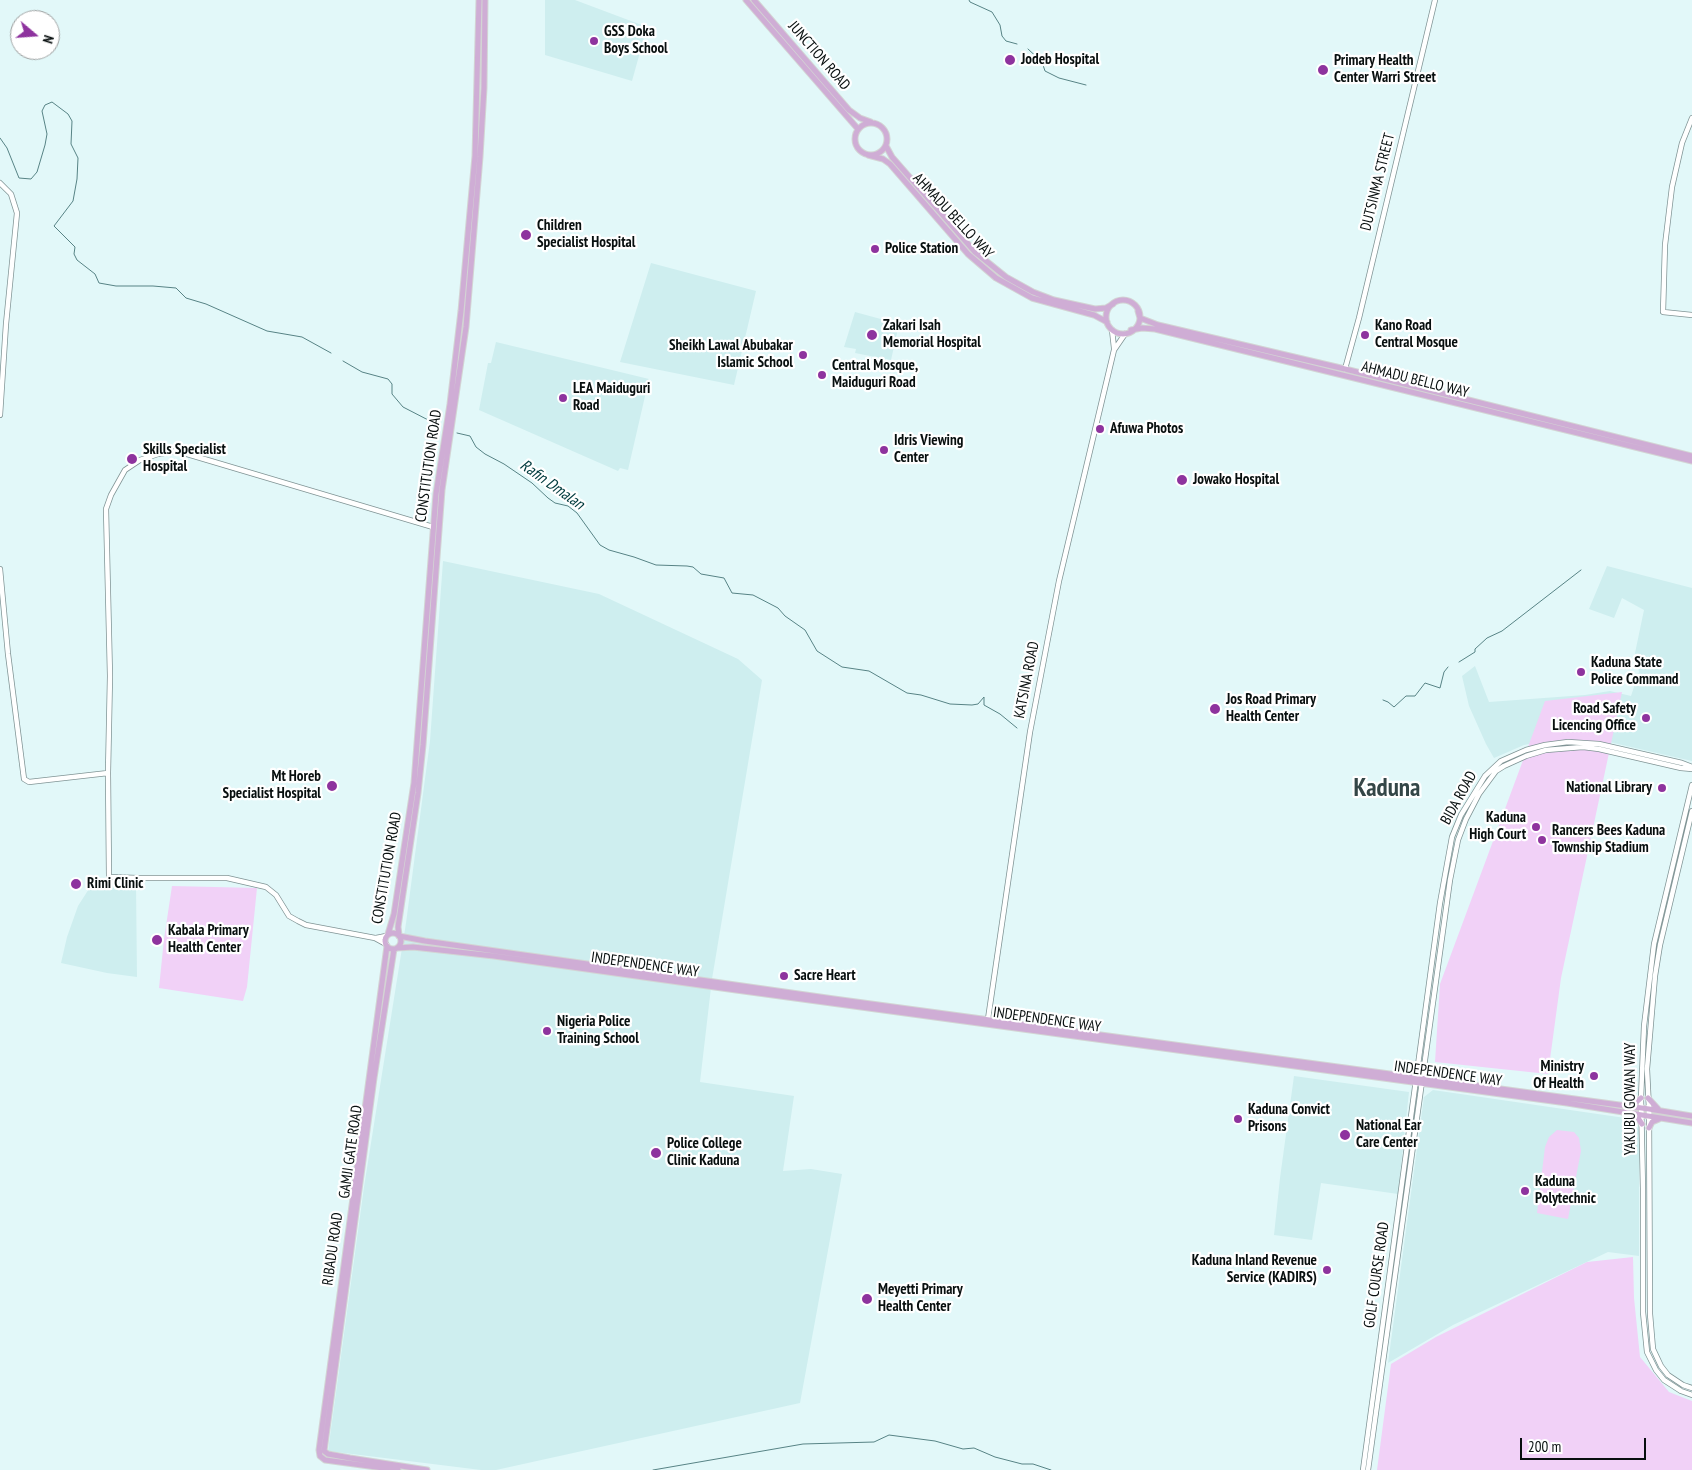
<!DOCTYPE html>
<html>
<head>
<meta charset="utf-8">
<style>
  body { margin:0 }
  #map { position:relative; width:1692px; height:1470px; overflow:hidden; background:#e2f8f9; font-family:"PT Sans Narrow",sans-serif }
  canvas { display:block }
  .north { position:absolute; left:10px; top:10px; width:50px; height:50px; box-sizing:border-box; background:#fff; border:1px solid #9c9f9f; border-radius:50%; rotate:108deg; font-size:14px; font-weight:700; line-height:20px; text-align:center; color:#080f0f }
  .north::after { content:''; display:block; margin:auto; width:18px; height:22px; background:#8e339e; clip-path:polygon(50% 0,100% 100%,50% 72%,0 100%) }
  .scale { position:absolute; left:1520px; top:1438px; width:126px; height:22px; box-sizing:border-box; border:2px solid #080f0f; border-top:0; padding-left:6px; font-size:15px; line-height:18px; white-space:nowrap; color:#080f0f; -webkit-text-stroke:4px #fff; paint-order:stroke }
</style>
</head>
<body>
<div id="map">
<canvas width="1692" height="1470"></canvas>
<div class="north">N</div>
<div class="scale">200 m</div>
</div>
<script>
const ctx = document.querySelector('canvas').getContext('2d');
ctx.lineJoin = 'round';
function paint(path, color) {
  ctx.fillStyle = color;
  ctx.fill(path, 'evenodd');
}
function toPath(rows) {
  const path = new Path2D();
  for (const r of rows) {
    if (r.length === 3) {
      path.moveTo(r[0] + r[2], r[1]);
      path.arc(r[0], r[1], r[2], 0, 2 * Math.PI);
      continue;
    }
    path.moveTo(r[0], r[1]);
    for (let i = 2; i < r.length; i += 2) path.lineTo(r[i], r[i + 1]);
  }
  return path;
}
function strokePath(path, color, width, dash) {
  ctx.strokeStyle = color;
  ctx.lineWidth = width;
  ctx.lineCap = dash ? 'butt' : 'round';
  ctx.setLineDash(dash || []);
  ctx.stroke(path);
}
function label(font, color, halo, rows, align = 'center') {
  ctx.font = font + ' "PT Sans Narrow",sans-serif';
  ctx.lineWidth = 4.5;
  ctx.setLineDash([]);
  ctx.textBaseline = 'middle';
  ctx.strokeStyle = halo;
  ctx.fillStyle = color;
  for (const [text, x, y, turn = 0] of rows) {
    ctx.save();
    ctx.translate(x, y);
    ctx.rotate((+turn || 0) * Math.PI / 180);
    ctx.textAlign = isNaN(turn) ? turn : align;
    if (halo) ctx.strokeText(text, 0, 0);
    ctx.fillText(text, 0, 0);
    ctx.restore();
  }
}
paint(toPath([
  [545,0,575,0,647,27,632,81,545,55],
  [651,263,756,291,734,385,620,362],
  [855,312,899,324,891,360,855,353,856,349,844,347],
  [496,342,649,379,628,470,620,468,618,471,479,410,488,363,491,363],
  [443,561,599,594,738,659,762,680,712,979,700,1082,794,1096,783,1171,811,1169,842,1174,800,1403,496,1470,481,1470,328,1451,364,1187,406,923,430,741],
  [1607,566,1692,588,1692,761,1596,739,1566,737,1524,745,1494,758,1486,744,1469,706,1462,676,1475,666,1489,702,1585,695,1610,691,1631,696,1639,672,1635,653,1644,610,1622,598,1614,618,1589,609],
  [94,881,136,884,137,977,107,973,61,963,67,937,78,906],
  [1294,1076,1409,1092,1398,1194,1321,1183,1312,1240,1274,1235,1280,1178],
  [1433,1090,1632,1119,1639,1130,1639,1256,1608,1252,1453,1325,1388,1363,1424,1097]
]), '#ceeeef');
paint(toPath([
  [1622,692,1561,978,1548,1074,1435,1062,1440,984,1545,701],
  [172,886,257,888,247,987,243,1001,159,988,164,939],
  [1557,1130,1574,1132,1579,1138,1581,1151,1568,1219,1537,1213,1545,1147,1549,1137],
  [1633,1257,1634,1298,1640,1357,1669,1392,1692,1401,1692,1470,1377,1470,1391,1364,1436,1337,1587,1262]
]), '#f1d1f7');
strokePath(toPath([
  [969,0,970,2,992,12,1000,25,1002,36,1006,41,1017,44],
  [1028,49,1042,62,1045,71,1059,78,1086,85],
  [0,138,7,148,19,178,31,179,37,172,45,145,47,134,42,111,45,105,52,102,68,114,72,121,71,144,78,158,77,179,73,201,54,226,75,247,74,254,77,260,95,274,99,283,116,286,153,286,176,288,186,298,206,304,267,331,302,337,331,353],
  [343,361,362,372,388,379,392,384,392,394,403,407,434,423],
  [457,433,470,436,476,447,485,454,504,464,532,483,548,498,555,503,568,506,577,513,600,545,609,550,634,557,656,565,687,566,693,567,701,574,724,578,732,593,753,595,778,608,785,616,805,630,817,651,842,667,869,671,907,693,921,695,950,704,972,705,978,704,984,697,984,705,1000,714,1017,728],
  [1459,662,1475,652,1475,649,1487,638,1502,631,1581,570],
  [1383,700,1388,702,1394,707,1406,696,1415,696,1425,683,1440,688,1444,672,1448,667],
  [653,1470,803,1444,874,1442,889,1435,935,1441,963,1449,974,1448,995,1457,1022,1464,1033,1464,1051,1470]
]), '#578385', 1);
const minor = toPath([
  [1692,118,1682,143,1672,187,1665,245,1663,312,1692,315],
  [0,183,11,194,17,213,6,324,0,415],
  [1112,330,1114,348],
  [1345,369,1359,318,1435,0],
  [0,569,8,654,24,779,29,782,108,773],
  [1692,785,1654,944,1644,1026,1641,1098,1643,1189,1643,1312,1647,1352,1656,1370,1664,1380,1681,1391,1692,1395],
  [1692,811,1660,945,1655,976,1647,1069,1649,1109,1650,1314,1653,1349,1661,1366,1668,1375,1683,1385,1692,1388],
  [376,938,386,936],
  [386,944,375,938,306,925,298,921,289,916,276,895,266,887,227,878,138,878,109,877,108,773,110,676,106,509,111,495,125,470,140,460,158,454,177,451,433,527],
  [988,1019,1030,732,1059,581,1114,350,1125,334],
  [1363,1470,1440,903,1452,837,1461,815,1485,776,1501,761,1526,750,1545,745,1568,742,1599,744,1682,763,1692,767],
  [1368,1470,1450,880,1458,840,1466,819,1479,794,1496,771,1504,766,1526,756,1546,750,1583,747,1599,749,1681,768,1692,769]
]);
const major = toPath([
  [746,0,858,129],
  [754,0,849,110,860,118,871,122],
  [871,139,16],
  [886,146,892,157,975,252,1006,277,1033,292,1054,300,1095,309,1106,308,1113,304],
  [868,155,883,159,890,164,968,254,996,278,1032,298,1094,315,1107,322],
  [1123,317,17],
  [1138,311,1140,318,1158,325,1345,369,1692,456],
  [1131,330,1142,328,1155,329,1692,461],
  [393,941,8],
  [388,934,394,914,414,783,436,494,450,404,461,311,475,156,479,0],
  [399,935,398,927,418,793,423,745,442,490,466,327,480,157,484,88,485,0],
  [399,936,425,941,834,999,1649,1109,1692,1116],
  [387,946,319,1450,320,1456,325,1460,398,1470],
  [397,948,413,947,494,956,736,990,1567,1103,1692,1123],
  [394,949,374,1078,324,1451,328,1454,350,1458,427,1470],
  [1648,1098,1658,1109],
  [1631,1107,1641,1098],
  [1634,1116,1638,1118,1642,1124],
  [1649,1128,1652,1122,1659,1119]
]);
strokePath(minor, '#809495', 6);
strokePath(major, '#d3d4d4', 7);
strokePath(minor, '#fff', 4.5);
strokePath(major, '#cfadd5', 5);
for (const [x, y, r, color] of [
  [594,41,5,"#8e339e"],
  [1010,60,6,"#8e339e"],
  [1323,70,6,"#8e339e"],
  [526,235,6,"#8e339e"],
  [875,249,5,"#8e339e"],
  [872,335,6,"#8e339e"],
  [1365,335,5,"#8e339e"],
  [803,355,5,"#8e339e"],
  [822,375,5,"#8e339e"],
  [563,398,5,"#8e339e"],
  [1100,429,5,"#8e339e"],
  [884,450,5,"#8e339e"],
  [132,459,6,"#8e339e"],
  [1182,480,6,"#8e339e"],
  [1581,672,5,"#8e339e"],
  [1215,709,6,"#8e339e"],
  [1646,718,5,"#8e339e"],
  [332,786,6,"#8e339e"],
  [1662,788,5,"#8e339e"],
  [1536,827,5,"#8e339e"],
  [1542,840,5,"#8e339e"],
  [76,884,6,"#8e339e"],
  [157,940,6,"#8e339e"],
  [784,976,5,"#8e339e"],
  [547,1031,5,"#8e339e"],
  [1594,1076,5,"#8e339e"],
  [1238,1119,5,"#8e339e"],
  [1345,1135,6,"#8e339e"],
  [656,1153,6,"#8e339e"],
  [1525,1191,5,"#8e339e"],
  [1327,1270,5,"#8e339e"],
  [867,1299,6,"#8e339e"]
]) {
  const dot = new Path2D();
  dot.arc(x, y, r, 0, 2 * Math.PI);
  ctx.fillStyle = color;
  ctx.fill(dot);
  strokePath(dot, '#fff', 2);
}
label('bold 15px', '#080f0f', '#fff', [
  ["GSS Doka",604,32],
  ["Boys School",604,49],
  ["Jodeb Hospital",1021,60],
  ["Primary Health",1334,61],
  ["Center Warri Street",1334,78],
  ["Children",537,226],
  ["Specialist Hospital",537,243],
  ["Police Station",885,249],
  ["Zakari Isah",883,326],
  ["Memorial Hospital",883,343],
  ["Kano Road",1375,326],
  ["Central Mosque",1375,343],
  ["Sheikh Lawal Abubakar",793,346,"right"],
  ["Islamic School",793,363,"right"],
  ["Central Mosque,",832,366],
  ["Maiduguri Road",832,383],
  ["LEA Maiduguri",573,389],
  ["Road",573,406],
  ["Afuwa Photos",1110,429],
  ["Idris Viewing",894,441],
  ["Center",894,458],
  ["Skills Specialist",143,450],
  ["Hospital",143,467],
  ["Jowako Hospital",1193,480],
  ["Kaduna State",1591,663],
  ["Police Command",1591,680],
  ["Jos Road Primary",1226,700],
  ["Health Center",1226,717],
  ["Road Safety",1636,709,"right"],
  ["Licencing Office",1636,726,"right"],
  ["Mt Horeb",321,777,"right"],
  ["Specialist Hospital",321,794,"right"],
  ["National Library",1652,788,"right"],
  ["Kaduna",1526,818,"right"],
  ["High Court",1526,835,"right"],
  ["Rancers Bees Kaduna",1552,831],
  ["Township Stadium",1552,848],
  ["Rimi Clinic",87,884],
  ["Kabala Primary",168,931],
  ["Health Center",168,948],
  ["Sacre Heart",794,976],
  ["Nigeria Police",557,1022],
  ["Training School",557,1039],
  ["Ministry",1584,1067,"right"],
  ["Of Health",1584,1084,"right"],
  ["Kaduna Convict",1248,1110],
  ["Prisons",1248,1127],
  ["National Ear",1356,1126],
  ["Care Center",1356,1143],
  ["Police College",667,1144],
  ["Clinic Kaduna",667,1161],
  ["Kaduna",1535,1182],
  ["Polytechnic",1535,1199],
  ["Kaduna Inland Revenue",1317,1261,"right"],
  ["Service (KADIRS)",1317,1278,"right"],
  ["Meyetti Primary",878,1290],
  ["Health Center",878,1307]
], 'left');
label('15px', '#080f0f', '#fff', [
  ["JUNCTION ROAD",819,56,49],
  ["DUTSINMA STREET",1378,182,-76],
  ["AHMADU BELLO WAY",953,216,47],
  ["AHMADU BELLO WAY",1415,380,14],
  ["CONSTITUTION ROAD",429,466,-82],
  ["KATSINA ROAD",1027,680,-79],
  ["BIDA ROAD",1459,798,-61],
  ["CONSTITUTION ROAD",387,868,-80],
  ["INDEPENDENCE WAY",645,965,8],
  ["INDEPENDENCE WAY",1047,1020,8],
  ["INDEPENDENCE WAY",1448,1074,8],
  ["YAKUBU GOWAN WAY",1631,1099,-90],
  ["GAMJI GATE ROAD",351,1152,-82],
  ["RIBADU ROAD",333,1249,-82],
  ["GOLF COURSE ROAD",1377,1275,-82]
]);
label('italic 16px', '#003b3e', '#fff', [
  ["Rafin Dmalan",552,485,35]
]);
label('bold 25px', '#344647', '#fff', [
  ["Kaduna",1387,789]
]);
</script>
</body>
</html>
